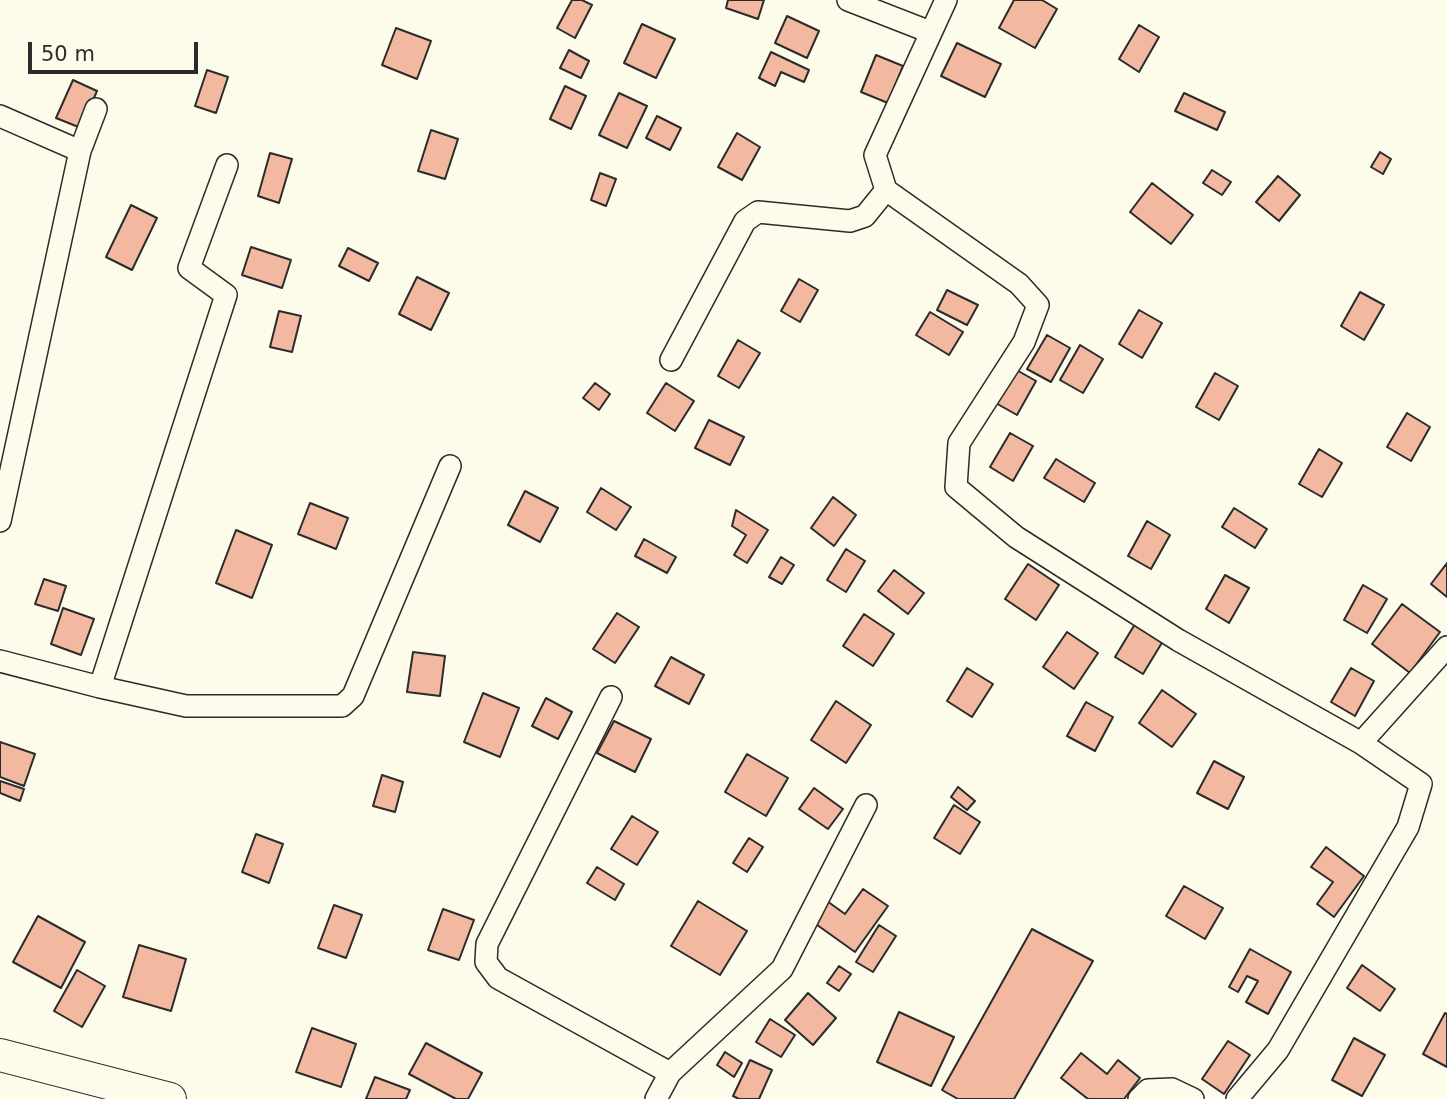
<!DOCTYPE html>
<html>
<head>
<meta charset="utf-8">
<style>
  body { margin:0 }
  #map { position:relative; width:1447px; height:1099px; overflow:hidden; background:#fdfbea; font-family:"DejaVu Sans",sans-serif }
  canvas { display:block }
  .scale { position:absolute; left:28px; top:42px; width:170px; height:32px; box-sizing:border-box; border:4px solid #2b2b2b; border-top:0; padding-left:9px; font-size:21px; line-height:24px; white-space:nowrap; color:#2b2b2b; -webkit-text-stroke:5px #fdfbea; paint-order:stroke }
</style>
</head>
<body>
<div id="map">
<canvas width="1447" height="1099"></canvas>
<div class="scale">50 m</div>
</div>
<script>
const ctx = document.querySelector('canvas').getContext('2d');
ctx.lineJoin = 'round';
function paint(path, color) {
  ctx.fillStyle = color;
  ctx.fill(path, 'evenodd');
}
function toPath(rows) {
  const path = new Path2D();
  for (const r of rows) {
    path.moveTo(r[0], r[1]);
    for (let i = 2; i < r.length; i += 2) path.lineTo(r[i], r[i + 1]);
  }
  return path;
}
function strokePath(path, color, width, dash) {
  ctx.strokeStyle = color;
  ctx.lineWidth = width;
  ctx.lineCap = dash ? 'butt' : 'round';
  ctx.setLineDash(dash || []);
  ctx.stroke(path);
}
const building = toPath([
  [572,0,582,0,592,5,575,38,557,28,572,0],
  [728,0,764,0,758,19,726,8,728,0],
  [1014,0,1042,0,1057,9,1035,48,999,28,1014,0],
  [787,16,819,31,807,58,775,43,787,16],
  [642,24,675,39,656,78,624,63,642,24],
  [1139,25,1159,37,1139,72,1119,59,1139,25],
  [396,28,431,41,417,79,382,65,396,28],
  [957,43,1001,64,985,97,941,76,957,43],
  [569,50,589,61,581,78,560,68,569,50],
  [771,52,809,70,804,82,781,72,775,86,759,78,771,52],
  [876,55,903,66,888,103,861,92,876,55],
  [207,70,228,77,216,113,195,106,207,70],
  [73,80,97,91,81,128,56,118,73,80],
  [565,86,586,96,571,129,550,119,565,86],
  [619,93,647,106,627,148,599,135,619,93],
  [1184,93,1225,112,1217,130,1175,111,1184,93],
  [657,116,681,128,670,150,646,138,657,116],
  [431,130,458,139,445,179,418,171,431,130],
  [737,133,760,147,742,180,718,167,737,133],
  [1380,152,1391,159,1383,174,1371,167,1380,152],
  [270,153,292,159,279,203,258,196,270,153],
  [1212,170,1231,182,1222,195,1203,183,1212,170],
  [600,173,616,179,606,206,591,200,600,173],
  [1278,176,1300,195,1279,221,1256,202,1278,176],
  [1152,183,1193,215,1171,244,1130,212,1152,183],
  [131,205,157,218,132,270,106,257,131,205],
  [251,247,291,260,282,288,242,275,251,247],
  [348,248,378,263,369,281,339,266,348,248],
  [417,277,449,293,431,330,399,314,417,277],
  [799,279,818,290,800,322,781,311,799,279],
  [947,290,978,305,967,325,937,310,947,290],
  [1360,292,1384,305,1364,340,1341,326,1360,292],
  [1139,310,1162,323,1142,358,1119,344,1139,310],
  [279,311,301,316,292,352,270,347,279,311],
  [930,312,963,332,949,355,916,335,930,312],
  [1047,335,1070,348,1051,382,1027,369,1047,335],
  [738,340,760,353,739,388,718,376,738,340],
  [1080,345,1103,359,1083,393,1060,380,1080,345],
  [1013,368,1036,381,1017,415,994,402,1013,368],
  [1215,373,1238,386,1219,420,1196,407,1215,373],
  [595,383,610,394,599,410,583,398,595,383],
  [666,383,694,401,675,431,647,413,666,383],
  [1407,413,1430,427,1411,461,1387,447,1407,413],
  [709,420,744,437,730,465,695,448,709,420],
  [1010,433,1033,446,1013,481,990,467,1010,433],
  [1319,449,1342,463,1322,497,1299,484,1319,449],
  [1056,459,1095,483,1084,502,1044,478,1056,459],
  [601,488,631,507,616,530,587,512,601,488],
  [525,491,558,508,540,542,508,525,525,491],
  [833,497,856,515,834,546,811,528,833,497],
  [310,503,348,518,336,549,298,534,310,503],
  [1234,508,1267,529,1255,548,1222,527,1234,508],
  [736,510,768,530,747,563,734,555,746,535,732,526,736,510],
  [1147,521,1170,535,1151,569,1128,556,1147,521],
  [236,530,272,545,252,598,216,583,236,530],
  [644,539,676,557,667,573,635,556,644,539],
  [846,549,865,561,846,592,827,580,846,549],
  [781,557,794,565,782,584,769,577,781,557],
  [1447,563,1447,597,1431,584,1447,563],
  [1028,564,1059,585,1036,620,1005,599,1028,564],
  [894,570,924,593,908,614,878,591,894,570],
  [1225,575,1249,588,1229,623,1206,609,1225,575],
  [44,579,66,586,58,611,35,604,44,579],
  [1363,585,1387,599,1367,633,1344,620,1363,585],
  [1402,604,1440,632,1410,673,1372,644,1402,604],
  [63,608,94,619,81,655,51,644,63,608],
  [617,613,639,627,615,663,593,649,617,613],
  [864,614,894,634,873,666,843,646,864,614],
  [1135,624,1163,641,1143,674,1115,657,1135,624],
  [1067,632,1098,653,1074,689,1043,667,1067,632],
  [413,652,445,656,440,696,407,692,413,652],
  [671,657,704,675,689,704,655,686,671,657],
  [967,668,993,684,972,717,947,701,967,668],
  [1351,668,1374,681,1355,716,1331,702,1351,668],
  [1162,690,1196,714,1172,747,1139,723,1162,690],
  [483,693,519,708,500,757,464,742,483,693],
  [546,698,572,712,558,739,532,726,546,698],
  [836,701,871,725,846,763,811,740,836,701],
  [1086,702,1113,717,1095,751,1067,736,1086,702],
  [614,721,651,739,635,772,597,753,614,721],
  [0,742,35,754,24,786,0,777,0,742],
  [747,754,788,778,766,816,725,792,747,754],
  [1214,761,1244,777,1228,809,1197,793,1214,761],
  [382,775,403,782,395,812,373,806,382,775],
  [0,781,24,789,20,801,0,793,0,781],
  [958,787,975,801,967,810,951,797,958,787],
  [814,788,843,809,828,829,799,809,814,788],
  [954,805,980,822,960,854,934,838,954,805],
  [632,816,658,832,637,865,611,849,632,816],
  [256,834,283,844,269,883,242,872,256,834],
  [749,838,763,847,747,872,733,863,749,838],
  [1326,847,1364,876,1334,917,1317,904,1333,882,1311,867,1326,847],
  [597,867,624,884,615,900,587,883,597,867],
  [1184,886,1223,908,1205,939,1166,916,1184,886],
  [863,889,888,906,855,952,813,922,827,901,845,914,863,889],
  [698,901,747,931,720,975,671,946,698,901],
  [334,905,362,915,346,958,318,948,334,905],
  [443,909,474,920,459,960,428,950,443,909],
  [38,916,85,942,61,988,13,962,38,916],
  [879,925,896,936,873,972,856,962,879,925],
  [1032,929,1093,961,1014,1099,958,1099,942,1090,1032,929],
  [139,945,186,959,171,1011,123,997,139,945],
  [1250,949,1291,972,1268,1014,1246,1002,1258,981,1247,976,1238,992,1229,987,1250,949],
  [1362,965,1395,989,1380,1011,1347,988,1362,965],
  [839,966,851,974,839,991,827,983,839,966],
  [77,970,105,986,82,1027,54,1011,77,970],
  [808,993,836,1018,813,1045,785,1020,808,993],
  [899,1012,954,1037,931,1086,877,1062,899,1012],
  [1445,1013,1447,1014,1447,1067,1423,1054,1445,1013],
  [770,1019,795,1035,781,1057,756,1042,770,1019],
  [312,1028,356,1044,341,1087,296,1072,312,1028],
  [1354,1038,1385,1055,1362,1096,1332,1080,1354,1038],
  [1228,1041,1250,1055,1224,1094,1202,1079,1228,1041],
  [426,1043,482,1073,468,1099,456,1099,409,1074,426,1043],
  [725,1052,742,1063,734,1077,717,1065,725,1052],
  [1081,1053,1107,1074,1118,1060,1140,1078,1124,1099,1088,1099,1061,1078,1081,1053],
  [750,1060,772,1070,759,1099,739,1099,733,1096,750,1060],
  [375,1077,410,1090,406,1099,366,1099,375,1077]
]);
paint(building, '#f2b8a0');
strokePath(building, '#2b2b2b', 2);
const minor = toPath([
  [848,0,930,32],
  [946,0,875,155,886,190,1019,284,1038,305,1024,342,959,443,956,487,1016,537,1178,640,1361,743,1421,784,1408,827,1278,1050,1237,1099],
  [0,116,80,151,0,521],
  [80,151,96,109],
  [671,360,745,221,758,212,850,221,865,216,886,190],
  [0,661,100,687,186,706,342,706,353,696,450,466],
  [100,687,226,295,189,268,227,165],
  [611,697,487,944,486,962,498,978,670,1073],
  [1361,743,1447,647],
  [656,1099,670,1073,782,969,866,805],
  [1139,1099,1148,1090,1172,1089,1193,1099]
]);
const primary = toPath([
  [0,1055,170,1099]
]);
strokePath(minor, '#2b2b2b', 24);
strokePath(primary, '#2b2b2b', 34);
strokePath(minor, '#fdfbea', 21);
strokePath(primary, '#fdfbea', 32);
</script>
</body>
</html>
